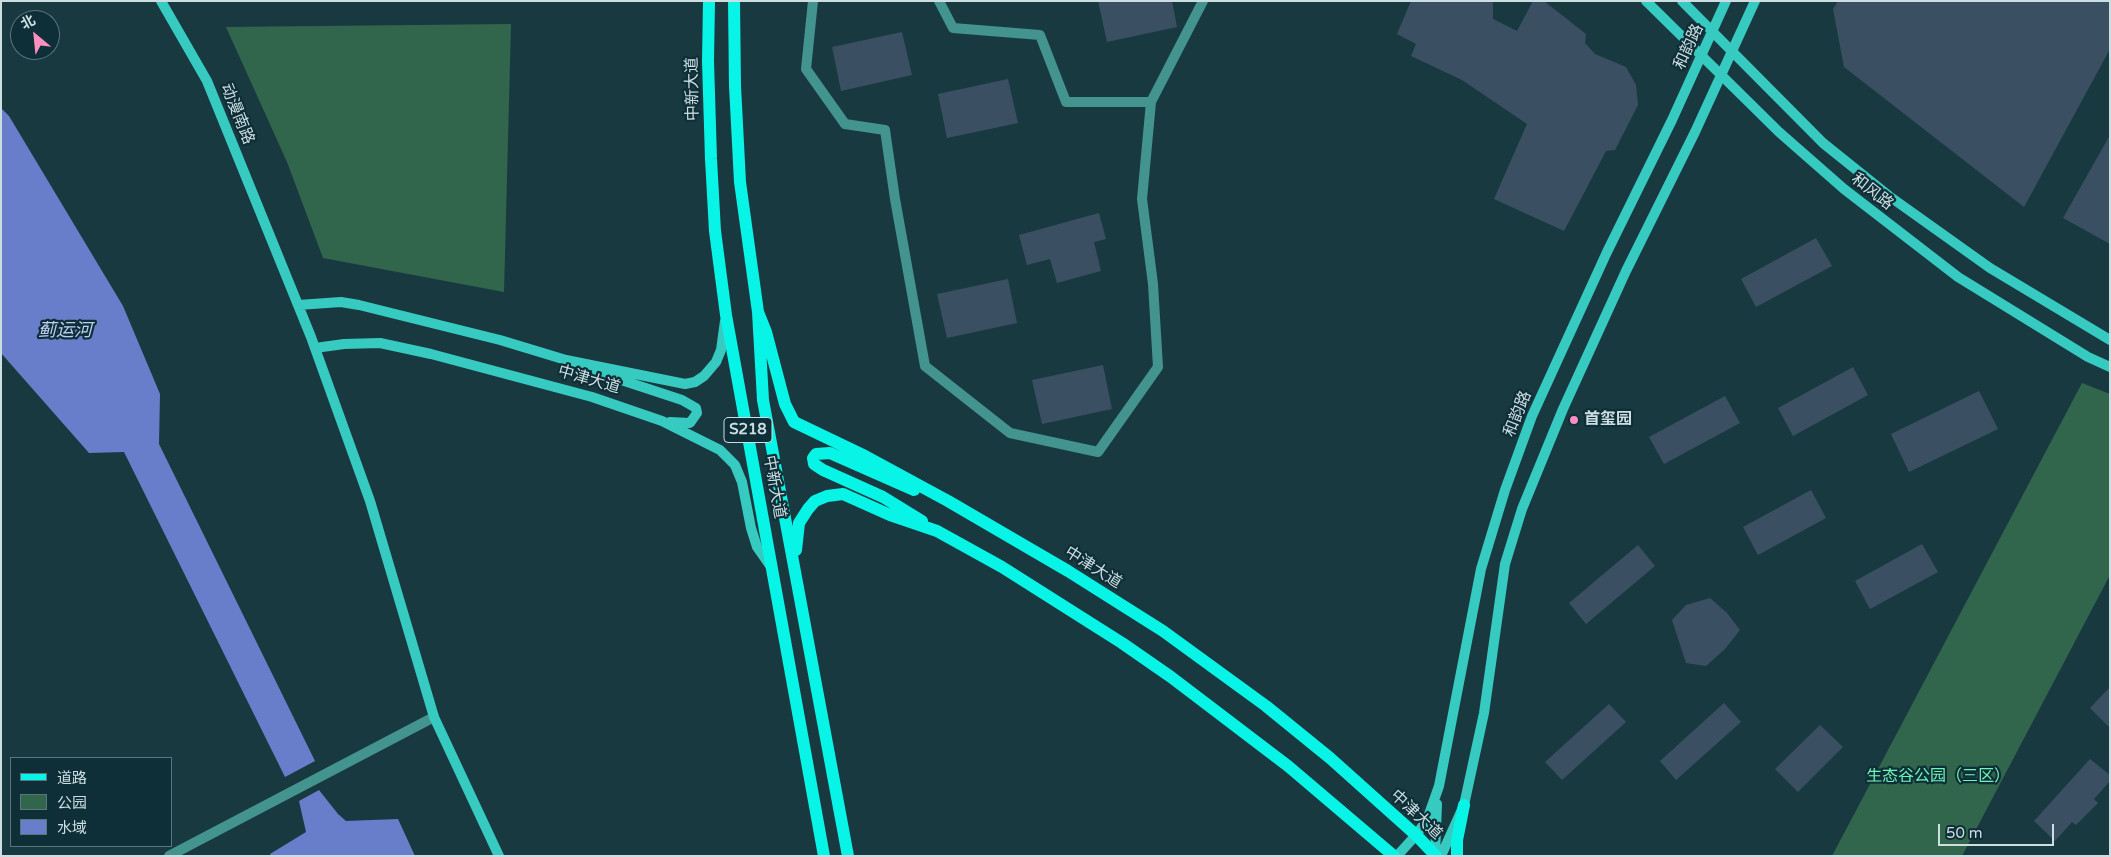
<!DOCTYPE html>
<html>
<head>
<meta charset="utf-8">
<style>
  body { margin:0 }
  #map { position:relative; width:2111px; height:857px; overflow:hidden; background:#193941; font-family:"Varela Round","Noto Sans SC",sans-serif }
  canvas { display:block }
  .frame { position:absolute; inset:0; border:2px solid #cddee3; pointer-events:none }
  .legend { position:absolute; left:10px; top:757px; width:162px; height:90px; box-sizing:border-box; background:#0e2f37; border:1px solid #5a757c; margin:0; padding:6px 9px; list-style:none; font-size:15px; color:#cddee3 }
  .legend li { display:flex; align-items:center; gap:10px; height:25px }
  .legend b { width:25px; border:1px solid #5a757c }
  .north { position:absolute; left:10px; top:10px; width:50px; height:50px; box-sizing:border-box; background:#0e2f37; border:1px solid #5a757c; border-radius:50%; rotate:332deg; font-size:14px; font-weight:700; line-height:20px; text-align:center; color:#cddee3 }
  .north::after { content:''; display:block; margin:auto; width:18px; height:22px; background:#fd8ec0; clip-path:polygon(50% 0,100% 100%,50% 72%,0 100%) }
  .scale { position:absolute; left:1938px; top:824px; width:116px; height:22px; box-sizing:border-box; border:2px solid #cddee3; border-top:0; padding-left:6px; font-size:15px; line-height:18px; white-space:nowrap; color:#cddee3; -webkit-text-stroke:4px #0e2f37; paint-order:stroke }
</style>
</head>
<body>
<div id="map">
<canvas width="2111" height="857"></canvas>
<div class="frame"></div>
<ul class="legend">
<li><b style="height:6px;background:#08f4e7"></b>道路</li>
<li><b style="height:14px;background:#31664d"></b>公园</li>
<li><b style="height:14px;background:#687eca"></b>水域</li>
</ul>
<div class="north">北</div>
<div class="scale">50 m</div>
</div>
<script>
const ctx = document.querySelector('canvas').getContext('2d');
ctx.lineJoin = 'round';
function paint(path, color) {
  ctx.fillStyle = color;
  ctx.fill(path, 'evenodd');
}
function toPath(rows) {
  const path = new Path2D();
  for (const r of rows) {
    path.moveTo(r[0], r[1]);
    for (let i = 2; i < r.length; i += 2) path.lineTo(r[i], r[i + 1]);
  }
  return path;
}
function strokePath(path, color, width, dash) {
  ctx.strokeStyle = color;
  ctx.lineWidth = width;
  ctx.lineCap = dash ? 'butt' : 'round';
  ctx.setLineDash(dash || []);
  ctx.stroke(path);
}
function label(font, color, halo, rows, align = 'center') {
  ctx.font = font + ' "Varela Round","Noto Sans SC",sans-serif';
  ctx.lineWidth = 4.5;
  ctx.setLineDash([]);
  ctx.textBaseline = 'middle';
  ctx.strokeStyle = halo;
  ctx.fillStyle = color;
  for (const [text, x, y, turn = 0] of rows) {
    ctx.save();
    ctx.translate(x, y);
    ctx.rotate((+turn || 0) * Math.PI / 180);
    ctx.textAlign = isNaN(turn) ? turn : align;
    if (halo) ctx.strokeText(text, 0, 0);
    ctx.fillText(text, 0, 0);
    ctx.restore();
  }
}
paint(toPath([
  [511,24,504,292,323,258,287,162,226,27],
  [2082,383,2110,394,2110,575,1962,856,1832,856]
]), '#31664d');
paint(toPath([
  [1,108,9,116,123,306,160,394,159,444,315,761,285,777,124,452,89,453,1,353],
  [319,790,338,814,346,821,398,819,415,856,271,856,270,854,306,832,299,801]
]), '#687eca');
paint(toPath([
  [1098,1,1172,1,1177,27,1107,42],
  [1411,1,1493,1,1493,19,1517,31,1533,1,1544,1,1586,34,1585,43,1595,54,1626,67,1636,85,1638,105,1615,150,1606,151,1564,231,1494,199,1527,124,1462,80,1411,56,1416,44,1397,34],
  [1838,1,2110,1,2110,49,2024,207,1844,67,1833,9],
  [902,32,912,75,841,91,832,47],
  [1008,79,1018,123,947,138,938,94],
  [2110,135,2110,244,2063,218],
  [1099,213,1106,239,1094,242,1101,271,1057,283,1050,259,1027,265,1019,235],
  [1816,238,1832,266,1756,307,1741,279],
  [1008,279,1017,323,947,338,937,294],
  [1103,365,1112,409,1042,424,1032,380],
  [1853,367,1868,395,1793,436,1778,408],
  [1979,391,1998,429,1909,472,1891,434],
  [1725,396,1740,423,1664,464,1649,437],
  [1811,490,1826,518,1758,555,1743,527],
  [1922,544,1938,572,1870,609,1855,581],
  [1638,545,1655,566,1586,624,1569,603],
  [1710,598,1727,613,1740,630,1725,649,1706,666,1686,663,1672,620,1686,605],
  [2110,687,2110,728,2090,708],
  [1724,703,1741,722,1676,780,1660,761],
  [1609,704,1626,722,1562,780,1545,762],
  [1820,725,1843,747,1798,792,1775,769],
  [2090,759,2110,775,2110,781,2094,799,2098,803,2076,825,2072,822,2055,841,2034,821]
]), '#3a5062');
strokePath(toPath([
  [813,1,806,69,845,124,885,130,895,199,925,366,1010,433,1098,452,1158,367,1153,284,1142,199,1151,102,1203,1],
  [939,1,953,28,1040,35,1066,102,1151,102],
  [169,856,434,717]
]), '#43948e', 10);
strokePath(toPath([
  [161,1,207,81,311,337,370,501,434,717,499,856],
  [1646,1,1779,132,1844,189,1958,277,2088,357,2110,367],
  [1682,1,1823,143,1889,196,1990,268,2110,340],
  [298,305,341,302,359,305,500,340,566,360,685,384,695,382,704,376,716,362,721,350,725,321],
  [315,348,344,344,380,343,431,354,592,397,662,421,720,450,735,465,742,482,751,528,757,547,771,567],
  [597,372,682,400,696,408,697,413,690,423,670,422],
  [1397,856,1416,835,1427,820,1439,786,1481,569,1505,490,1532,416,1607,252,1672,120,1726,1],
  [1435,856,1437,804],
  [1441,856,1464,805,1484,713,1505,564,1522,509,1563,409,1626,271,1695,132,1755,1]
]), '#36cac0', 10);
strokePath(toPath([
  [709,1,708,61,711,159,715,231,726,315,824,856],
  [734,1,735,86,740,182,758,312,763,400,848,856],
  [758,312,766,332,785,404,794,422,865,456,948,501,1068,571,1163,631,1266,706,1330,758,1416,835,1436,856],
  [914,490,830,453,816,454,813,458,814,464,823,470,883,497,922,521],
  [796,550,799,523,808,509,815,501,827,496,843,494,890,515,937,531,1002,567,1122,643,1171,677,1288,766,1394,856],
  [1457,856,1457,840,1464,805]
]), '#08f4e7', 12);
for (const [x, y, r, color] of [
  [1574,420,5,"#fd8ec0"]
]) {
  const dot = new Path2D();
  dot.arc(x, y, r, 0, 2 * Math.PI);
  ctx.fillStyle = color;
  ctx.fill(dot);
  strokePath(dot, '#0e2f37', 2);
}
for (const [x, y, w] of [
  [748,430,48]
]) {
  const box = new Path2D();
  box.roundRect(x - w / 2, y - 12.5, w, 25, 4);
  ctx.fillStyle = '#0e2f37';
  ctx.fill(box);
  strokePath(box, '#cddee3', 1);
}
label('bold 15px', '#cddee3', null, [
  ["S218",748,430]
]);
label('16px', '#cddee3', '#0e2f37', [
  ["和韵路",1689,47,-65],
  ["中新大道",693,89,-91],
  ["动漫南路",237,114,68],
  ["和风路",1872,192,38],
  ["中津大道",589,380,16],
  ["和韵路",1518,414,-68],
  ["中新大道",774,487,80],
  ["中津大道",1093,568,32],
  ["中津大道",1416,815,43]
]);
label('bold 16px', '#cddee3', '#0e2f37', [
  ["首玺园",1584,420]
], 'left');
label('16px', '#70f5b6', '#0e2f37', [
  ["生态谷公园（三区）",1938,777]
]);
label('italic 18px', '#bfcdf5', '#0e2f37', [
  ["蓟运河",65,331]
]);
</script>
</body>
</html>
